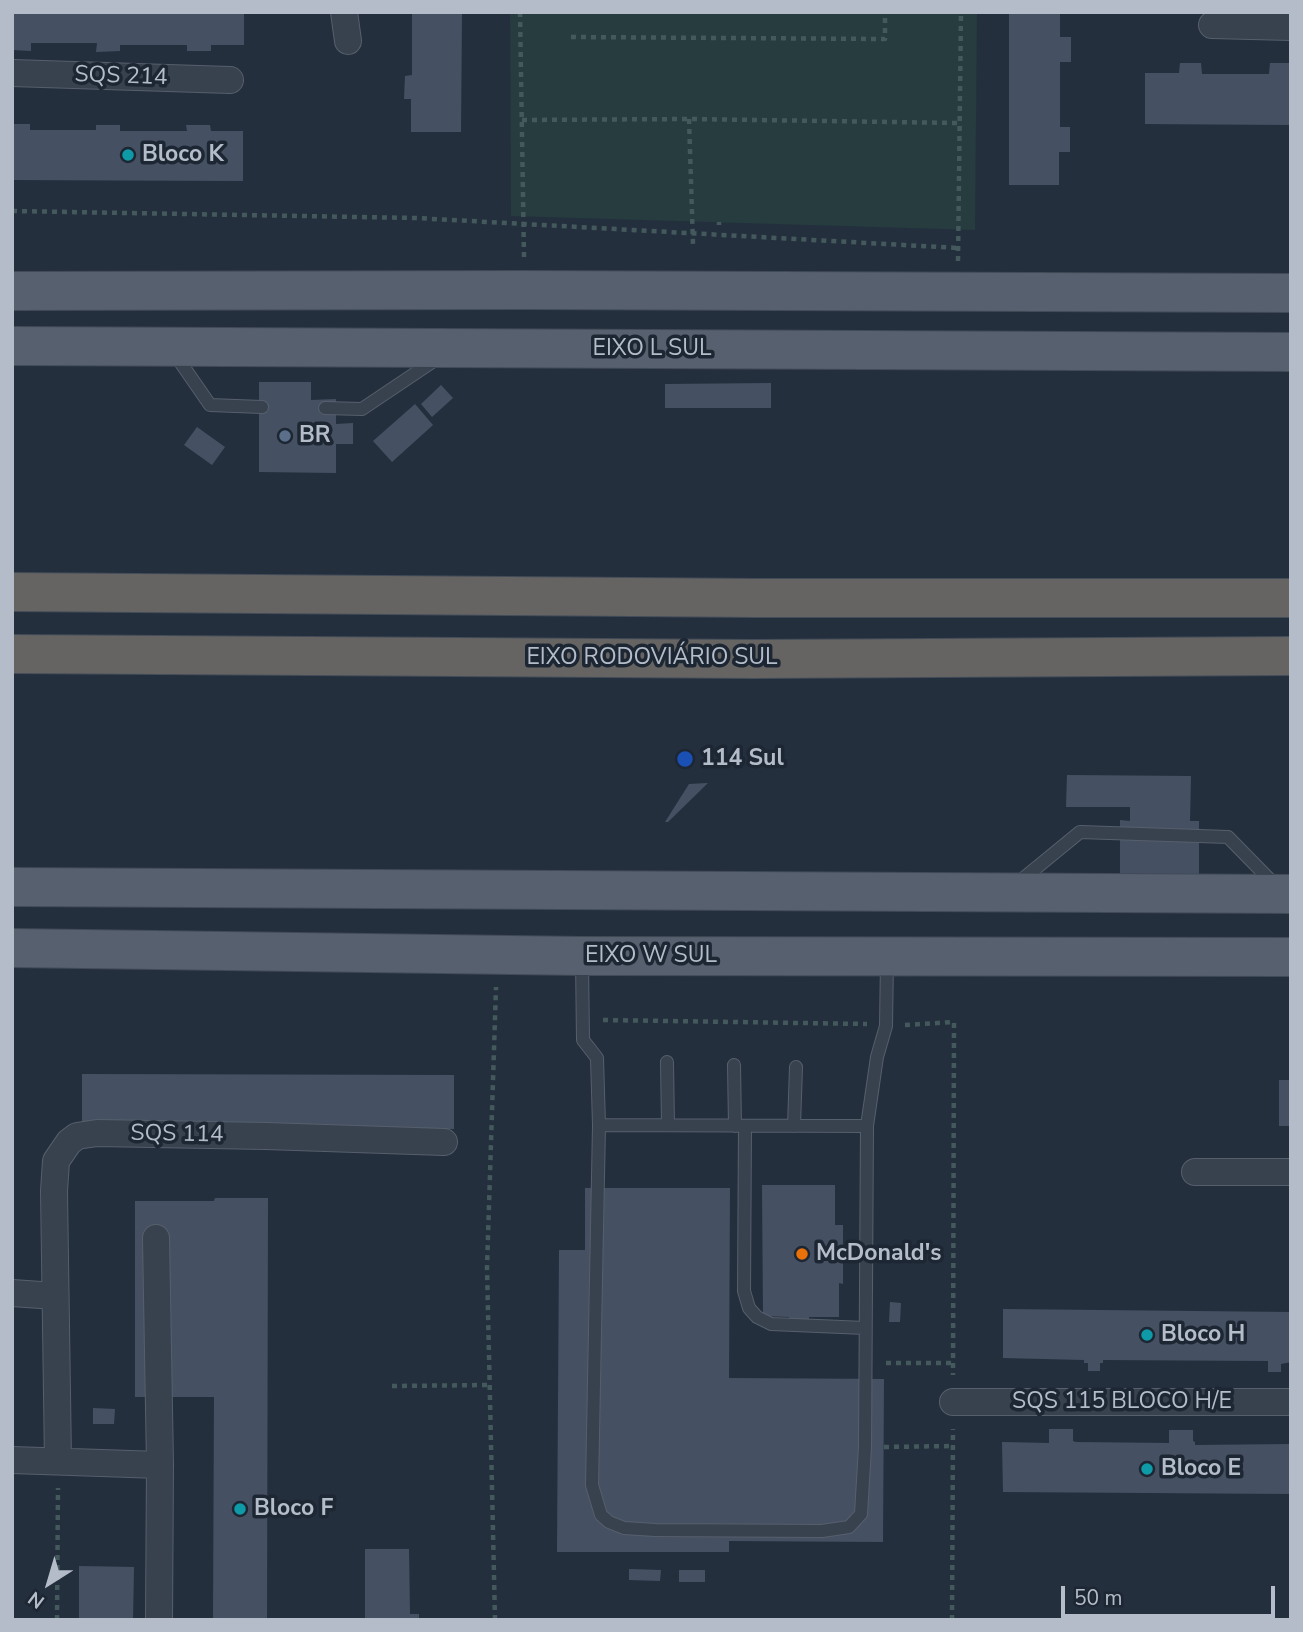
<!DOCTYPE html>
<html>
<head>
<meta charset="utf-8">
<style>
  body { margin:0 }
  #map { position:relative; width:1303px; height:1632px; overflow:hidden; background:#242f3e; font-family:"Nunito Sans",sans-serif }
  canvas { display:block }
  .frame { position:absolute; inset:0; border:14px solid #b4bcc9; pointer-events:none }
  .north { position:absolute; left:14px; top:1548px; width:70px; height:70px; -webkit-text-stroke:5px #1d2633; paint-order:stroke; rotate:217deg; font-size:19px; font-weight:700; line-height:28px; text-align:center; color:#b4bcc9 }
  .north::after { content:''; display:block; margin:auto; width:24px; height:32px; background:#b4bcc9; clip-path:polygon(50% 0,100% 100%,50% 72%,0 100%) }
  .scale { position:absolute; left:1061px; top:1586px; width:214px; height:32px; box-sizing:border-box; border:4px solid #b4bcc9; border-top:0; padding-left:9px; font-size:21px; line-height:24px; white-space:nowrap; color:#b4bcc9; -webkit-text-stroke:5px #1d2633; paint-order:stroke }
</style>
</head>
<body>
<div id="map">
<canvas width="1303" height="1632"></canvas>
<div class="frame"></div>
<div class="north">N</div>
<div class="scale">50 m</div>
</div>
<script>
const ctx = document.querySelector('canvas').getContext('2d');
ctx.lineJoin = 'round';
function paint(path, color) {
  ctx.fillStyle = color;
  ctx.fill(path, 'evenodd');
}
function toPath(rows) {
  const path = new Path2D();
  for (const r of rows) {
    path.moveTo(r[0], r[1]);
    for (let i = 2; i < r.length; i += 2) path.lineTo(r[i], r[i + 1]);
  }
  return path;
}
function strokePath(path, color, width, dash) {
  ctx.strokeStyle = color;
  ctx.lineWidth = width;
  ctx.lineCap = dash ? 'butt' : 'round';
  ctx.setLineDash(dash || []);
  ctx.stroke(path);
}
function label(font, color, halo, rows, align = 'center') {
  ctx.font = font + ' "Nunito Sans",sans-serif';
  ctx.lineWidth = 7;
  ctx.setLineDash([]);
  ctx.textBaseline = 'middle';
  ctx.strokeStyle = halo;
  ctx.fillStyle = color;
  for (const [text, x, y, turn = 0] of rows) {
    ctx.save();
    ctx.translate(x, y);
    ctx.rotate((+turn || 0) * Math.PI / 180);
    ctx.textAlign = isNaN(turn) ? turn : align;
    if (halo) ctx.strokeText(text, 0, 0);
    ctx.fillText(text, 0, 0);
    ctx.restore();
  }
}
paint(toPath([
  [510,12,977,12,975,230,511,216]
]), '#263c3f');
paint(toPath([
  [12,12,244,12,244,45,211,45,211,51,187,51,187,45,120,45,120,51,96,52,97,43,31,43,31,51,12,50],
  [412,12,462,12,461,132,411,132,411,99,404,99,405,76,412,75],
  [1009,12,1060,12,1060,37,1071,37,1071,62,1060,62,1060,127,1070,127,1070,152,1059,152,1059,185,1009,185],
  [1180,63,1201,63,1202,74,1269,74,1270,63,1291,63,1291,125,1145,124,1145,73,1179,73],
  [12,124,30,124,30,130,96,130,96,125,120,125,120,131,187,131,186,125,210,125,211,131,243,131,243,181,12,180],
  [259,382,311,382,311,400,336,399,336,424,353,423,353,444,336,444,336,473,259,472],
  [771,383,771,408,665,408,665,384],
  [441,385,453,398,432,417,421,404],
  [415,404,433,425,392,462,373,441],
  [197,427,225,447,212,465,184,445],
  [1067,775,1191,776,1190,821,1199,821,1199,874,1120,874,1120,820,1130,821,1130,807,1066,807],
  [708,783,668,822,665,822,689,784],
  [82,1074,454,1075,454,1129,82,1128],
  [1279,1080,1291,1080,1291,1126,1279,1126],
  [762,1185,835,1185,835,1225,843,1225,843,1284,839,1283,839,1317,809,1317,809,1325,789,1325,789,1317,763,1316],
  [585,1188,730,1188,729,1378,884,1379,883,1542,729,1541,729,1552,557,1552,559,1250,585,1250],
  [215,1198,268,1198,267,1620,213,1620,214,1397,135,1397,135,1201,214,1201],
  [890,1302,901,1303,900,1322,889,1322],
  [1003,1309,1291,1312,1291,1362,1281,1364,1281,1372,1268,1372,1268,1361,1103,1360,1103,1363,1100,1363,1100,1371,1088,1371,1088,1363,1084,1363,1084,1360,1003,1358],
  [93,1408,115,1409,114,1424,93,1424],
  [1049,1429,1073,1429,1073,1441,1076,1442,1169,1443,1169,1430,1193,1430,1193,1441,1195,1442,1195,1445,1291,1444,1291,1494,1003,1492,1002,1442,1049,1443],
  [365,1549,409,1549,410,1614,419,1614,419,1620,365,1620],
  [79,1566,134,1567,133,1620,79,1620],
  [629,1569,661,1570,660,1581,629,1580],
  [679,1570,705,1570,705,1582,679,1582]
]), '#455162');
const service = toPath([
  [174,353,210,405,262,407],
  [325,408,362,409,438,358],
  [1019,882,1080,832,1228,837,1277,887],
  [582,961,583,1040,597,1058,599,1125,592,1485,601,1515,609,1522,624,1528,655,1530,822,1531,849,1527,861,1514,865,1447,867,1126,877,1057,886,1026,887,960],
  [667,1062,668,1125],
  [734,1065,735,1126],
  [599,1125,867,1126],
  [745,1126,744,1291,749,1308,757,1317,771,1324,865,1328],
  [794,1126,796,1067]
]);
const minor = toPath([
  [344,12,348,41],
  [1212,25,1291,27],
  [12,73,230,80],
  [1195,1172,1291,1172],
  [12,1293,55,1296],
  [953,1402,1291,1402],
  [12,1460,160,1465,156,1238],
  [58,1461,54,1191,56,1161,69,1142,77,1136,97,1133,266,1136,444,1142],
  [159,1620,160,1465]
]);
const primary = toPath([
  [12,291,524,290,1291,293],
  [12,346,1291,352],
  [12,887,1291,894],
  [12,948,582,956,1291,957]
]);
const trunk = toPath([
  [12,592,756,598,1291,598],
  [12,654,753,659,1291,656]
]);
strokePath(service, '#565f6c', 14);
strokePath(minor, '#565f6c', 28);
strokePath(primary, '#414a57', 40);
strokePath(trunk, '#434c59', 40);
strokePath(toPath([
  [520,12,524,257],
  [571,37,885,39,885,12],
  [689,119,693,244],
  [522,120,689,119,959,123],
  [12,211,416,218,958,248],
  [719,225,719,222],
  [958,261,961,12],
  [603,1020,867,1024],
  [905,1025,954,1022,953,1375],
  [886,1363,953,1363],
  [392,1386,489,1385],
  [884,1447,953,1446],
  [57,1620,58,1488],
  [495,1620,487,1268,496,987],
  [952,1620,953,1429]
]), '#44595c', 4.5, [5, 5]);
strokePath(service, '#38414e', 12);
strokePath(minor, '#38414e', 26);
strokePath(primary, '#56606e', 38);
strokePath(trunk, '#656462', 38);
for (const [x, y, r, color] of [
  [128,155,7,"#0f9aa8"],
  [285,436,7,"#5c6f8a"],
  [685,759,9,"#1a4fb4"],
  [802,1254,7,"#e8710a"],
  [1147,1335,7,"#0f9aa8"],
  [1147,1469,7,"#0f9aa8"],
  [240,1509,7,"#0f9aa8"]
]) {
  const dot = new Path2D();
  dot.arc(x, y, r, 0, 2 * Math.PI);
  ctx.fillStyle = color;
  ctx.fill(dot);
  strokePath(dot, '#1d2633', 2.5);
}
label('23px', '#b4bcc9', '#1d2633', [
  ["SQS 214",121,77,2],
  ["EIXO L SUL",652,349],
  ["EIXO RODOVIÁRIO SUL",652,658],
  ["EIXO W SUL",651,956],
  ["SQS 114",177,1135,1],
  ["SQS 115 BLOCO H/E",1122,1402]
]);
label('bold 23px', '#b4bcc9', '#1d2633', [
  ["Bloco K",142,155],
  ["BR",299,436],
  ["114 Sul",701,759],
  ["McDonald's",816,1254],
  ["Bloco H",1161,1335],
  ["Bloco E",1161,1469],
  ["Bloco F",254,1509]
], 'left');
</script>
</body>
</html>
